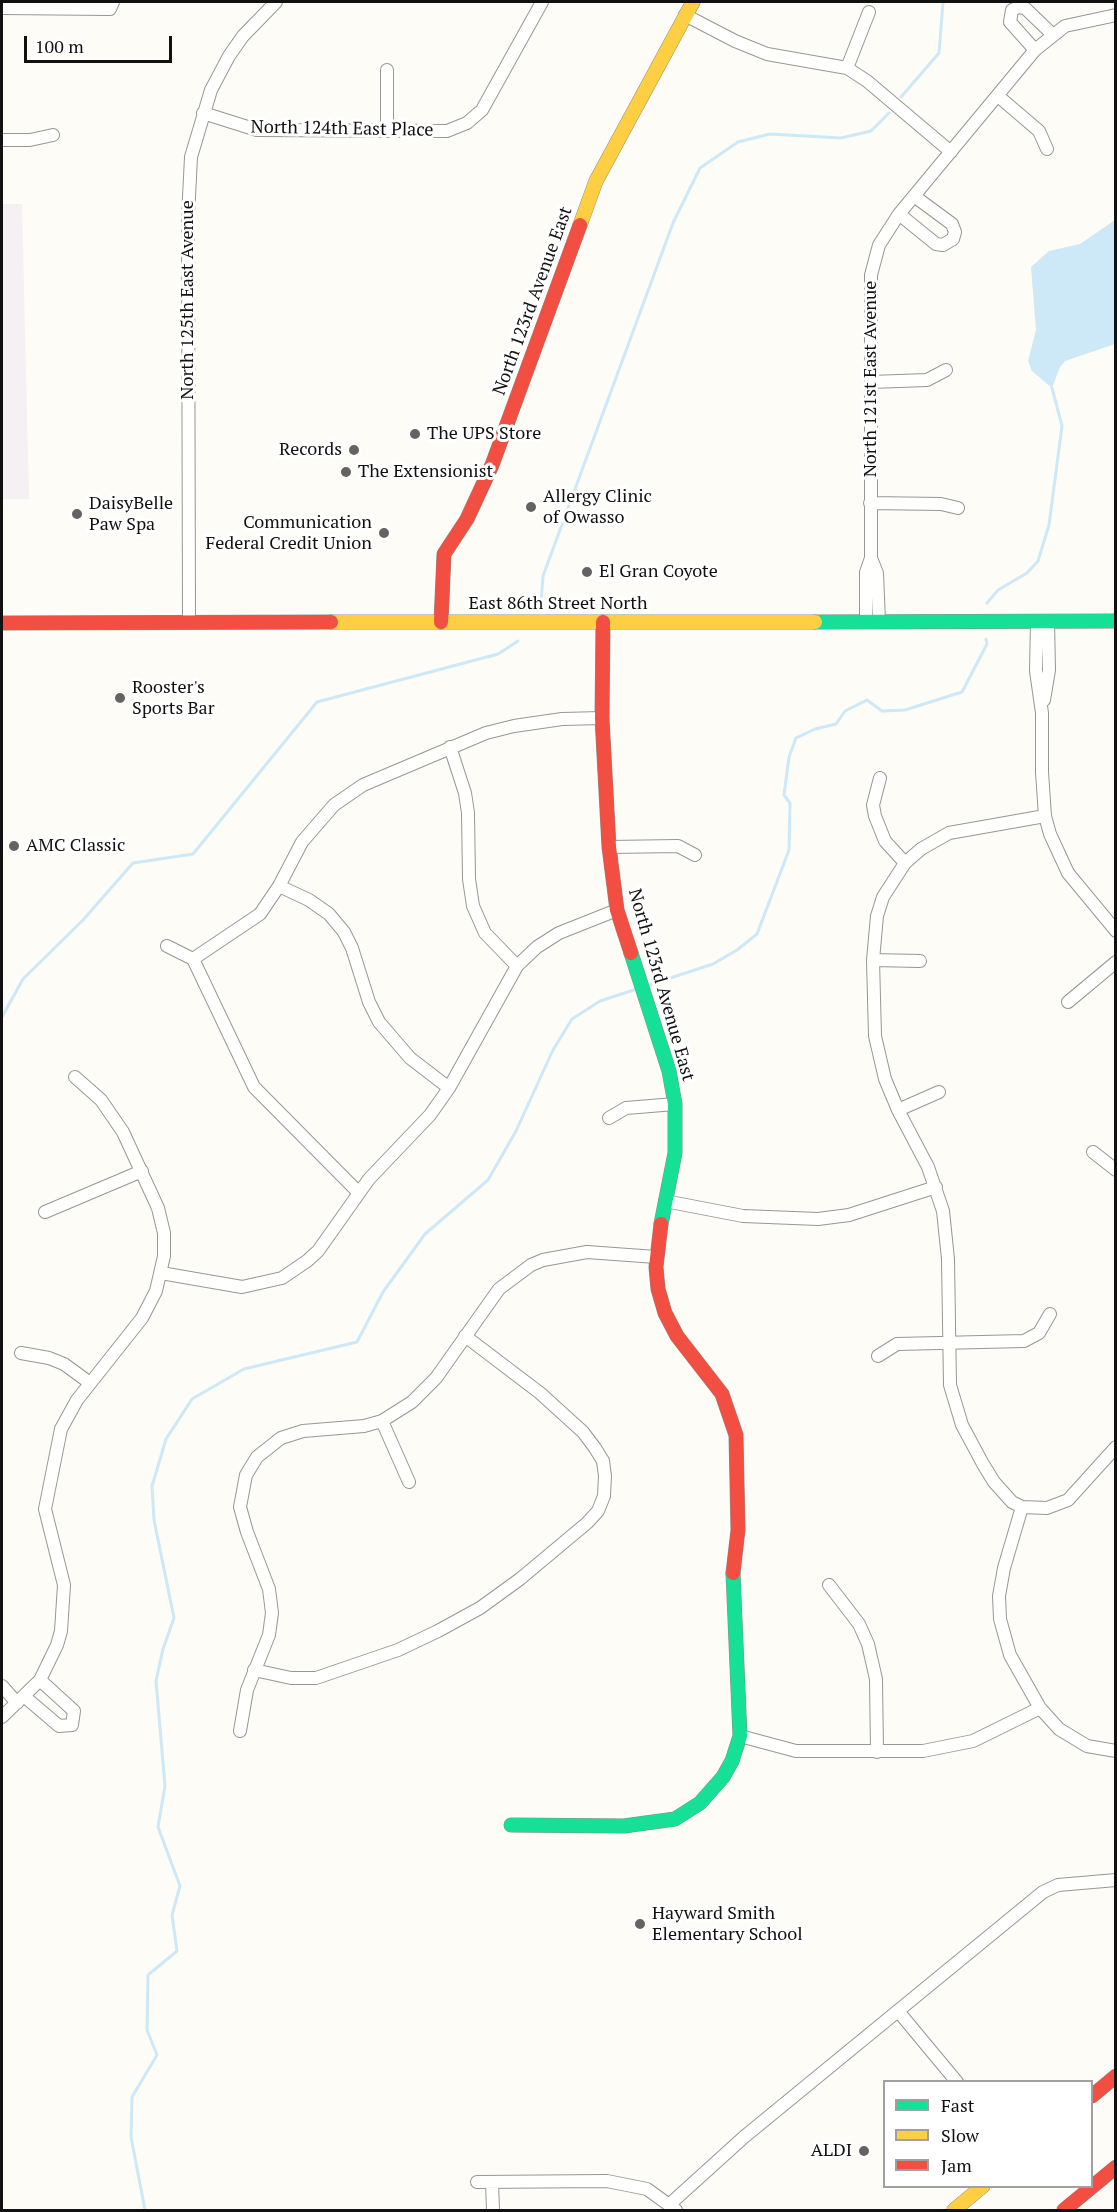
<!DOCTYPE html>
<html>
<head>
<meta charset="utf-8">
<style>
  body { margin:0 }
  #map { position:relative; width:1117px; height:2212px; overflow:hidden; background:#fdfcf7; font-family:"PT Serif",serif }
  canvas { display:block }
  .frame { position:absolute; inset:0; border:3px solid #111; pointer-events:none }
  .legend { position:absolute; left:883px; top:2080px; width:210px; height:108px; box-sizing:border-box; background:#fff; border:2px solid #a0a0a0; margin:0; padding:8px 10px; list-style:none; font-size:18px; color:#111 }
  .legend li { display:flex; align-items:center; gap:12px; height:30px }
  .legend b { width:30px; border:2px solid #a0a0a0 }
  .scale { position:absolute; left:24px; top:36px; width:148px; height:27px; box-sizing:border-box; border:3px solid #111; border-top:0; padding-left:8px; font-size:18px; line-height:21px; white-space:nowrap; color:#111; -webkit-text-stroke:4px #fff; paint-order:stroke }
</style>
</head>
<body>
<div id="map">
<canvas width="1117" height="2212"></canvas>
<div class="frame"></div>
<ul class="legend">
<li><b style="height:8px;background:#16e098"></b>Fast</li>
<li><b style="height:8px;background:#ffcf43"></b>Slow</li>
<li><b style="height:8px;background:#f24e42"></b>Jam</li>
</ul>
<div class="scale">100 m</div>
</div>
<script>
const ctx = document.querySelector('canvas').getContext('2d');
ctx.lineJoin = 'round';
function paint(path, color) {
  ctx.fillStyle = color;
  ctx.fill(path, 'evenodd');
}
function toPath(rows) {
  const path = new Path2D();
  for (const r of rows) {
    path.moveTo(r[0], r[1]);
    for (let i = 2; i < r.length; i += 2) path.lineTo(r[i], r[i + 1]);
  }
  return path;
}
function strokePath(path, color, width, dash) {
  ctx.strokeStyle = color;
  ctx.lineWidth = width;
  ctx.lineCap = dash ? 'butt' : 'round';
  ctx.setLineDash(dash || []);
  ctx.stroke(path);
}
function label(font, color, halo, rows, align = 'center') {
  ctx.font = font + ' "PT Serif",serif';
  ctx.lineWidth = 6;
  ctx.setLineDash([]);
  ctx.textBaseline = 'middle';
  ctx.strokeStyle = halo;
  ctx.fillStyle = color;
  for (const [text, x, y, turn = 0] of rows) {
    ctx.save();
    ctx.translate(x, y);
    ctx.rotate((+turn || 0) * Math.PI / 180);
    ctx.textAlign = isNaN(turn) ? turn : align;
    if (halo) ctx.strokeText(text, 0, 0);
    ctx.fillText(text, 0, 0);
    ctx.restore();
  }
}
paint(toPath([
  [22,204,29,499,2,499,2,204]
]), '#f5f0f3');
paint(toPath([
  [1115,220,1115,344,1065,361,1060,367,1052,388,1032,371,1028,361,1036,330,1031,267,1049,251,1080,244]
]), '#cde8f7');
strokePath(toPath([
  [901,97,939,53,943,2],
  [541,603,543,576,673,223,700,168,738,142,770,134,841,138,871,131,889,113],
  [987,603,998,590,1027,573,1038,561,1049,525,1062,426,1052,388],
  [646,986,713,964,737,950,757,934,789,850,790,803,784,795,789,757,796,738,815,729,836,724,845,711,867,700,882,711,905,710,962,692,987,644,986,639],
  [2,1017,23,979,83,920,133,863,193,854,317,702,498,654,518,641],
  [145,2210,131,2137,132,2097,157,2055,147,2030,148,1975,177,1951,172,1915,180,1886,158,1827,165,1786,156,1681,163,1649,174,1618,154,1520,152,1486,166,1439,192,1399,244,1369,357,1342,383,1292,425,1234,488,1180,516,1131,553,1050,572,1019,600,1001,637,989]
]), '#cde8f7', 3);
const street = toPath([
  [2,8,110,9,113,2],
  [685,15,735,41,767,54,847,68,867,81,951,152],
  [1035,50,1010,22,1012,10,1018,7,1025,8,1053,35],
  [847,68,869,12],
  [387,70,387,131],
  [998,96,1039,131,1047,149],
  [203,113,257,130,447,131,467,123,482,110,542,2],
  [2,140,30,140,53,135],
  [899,214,936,244,943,245,953,239,955,232,952,224,914,196],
  [871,382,927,380,946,370],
  [870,503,941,504,958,508],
  [871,558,877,573,879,621],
  [1037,621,1036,671,1042,713,1042,772,1045,816,1050,834,1068,873,1116,931],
  [866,622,866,572,871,558,871,275,879,245,899,214,1035,50,1065,26,1116,15],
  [189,623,188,217,191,157,211,90,229,56,243,36,276,2],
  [1044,700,1049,670,1048,621],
  [450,747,465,793,468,813,469,879,473,906,485,933,517,966],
  [880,778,873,805,875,816,885,841,905,863],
  [1045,816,949,833,921,849,905,863,883,897,877,916,873,960,875,1036,885,1079,898,1110,928,1167,943,1211,948,1259,950,1385,962,1425,983,1464,994,1482,1012,1502,1022,1507,1047,1508,1068,1500,1116,1447],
  [609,847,678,846,695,855],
  [279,886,309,900,329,914,344,932,352,948,369,1002,379,1022,410,1058,449,1088],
  [167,946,193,959,254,1087,358,1192],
  [193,959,260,914,279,886,302,842,334,805,363,785,486,733,514,726,562,719,602,718],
  [873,960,920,961],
  [1068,1002,1116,962],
  [898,1110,939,1092],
  [609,1118,626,1108,675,1104],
  [1093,1152,1116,1170],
  [665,1201,743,1216,818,1219,849,1215,936,1187],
  [45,1212,142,1171],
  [161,1273,242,1287,282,1278,307,1261,318,1251,369,1179,430,1115,449,1088,517,966,537,947,559,933,617,910],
  [21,1353,49,1358,64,1364,90,1383],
  [878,1356,897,1344,1024,1341,1039,1333,1050,1314],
  [382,1421,409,1482],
  [1022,1507,1004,1568,999,1596,1000,1619,1010,1655,1040,1708],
  [829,1585,859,1624,868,1644,876,1679,877,1752],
  [254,1670,291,1678,316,1678,398,1650,438,1631,480,1608,520,1579,587,1523,598,1511,604,1496,605,1476,603,1461,595,1448,583,1432,540,1393,465,1336],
  [2,1686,17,1703],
  [25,1697,59,1726,72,1725,74,1711,40,1680],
  [2,1717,40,1680,57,1645,61,1631,64,1585,45,1509,61,1429,77,1400,142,1318,156,1291,164,1256,164,1233,158,1208,123,1132,101,1100,75,1077],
  [240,1731,247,1690,269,1635,272,1613,269,1589,247,1532,240,1507,246,1475,257,1457,281,1438,303,1431,364,1426,382,1421,412,1402,436,1378,499,1289,531,1265,543,1260,587,1252,656,1257],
  [740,1736,796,1751,923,1751,973,1741,1040,1708,1059,1729,1087,1746,1116,1751],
  [898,2011,957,2082],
  [477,2182,607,2181,647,2189,676,2210],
  [492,2182,493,2210],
  [670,2204,744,2137,1043,1892,1058,1885,1116,1880]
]);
const fast = toPath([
  [815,622,1116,621],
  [631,953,669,1071,675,1104,675,1153,661,1224],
  [511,1825,624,1826,675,1819,700,1803,723,1777,732,1761,740,1736,733,1573]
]);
const slow = toPath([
  [580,225,596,181,693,2],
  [331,622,815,622],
  [954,2210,983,2186]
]);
const jam = toPath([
  [441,622,444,554,467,519,492,465,580,225],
  [603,622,602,718,609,847,617,910,631,953],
  [2,623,331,622],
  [661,1224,656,1267,658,1289,665,1313,677,1336,722,1394,736,1435,738,1530,733,1573],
  [1092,2096,1116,2076],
  [1064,2210,1116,2167]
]);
strokePath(street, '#979795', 14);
strokePath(fast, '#8e8d8b', 15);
strokePath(slow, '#8e8d8b', 15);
strokePath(jam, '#8e8d8b', 15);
strokePath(street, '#fffffe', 12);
strokePath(fast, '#16e098', 14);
strokePath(slow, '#ffcf43', 14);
strokePath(jam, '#f24e42', 14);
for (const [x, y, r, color] of [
  [415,434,6,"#646362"],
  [354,450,6,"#646362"],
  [346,472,6,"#646362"],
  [531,507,6,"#646362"],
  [77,514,6,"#646362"],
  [384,533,6,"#646362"],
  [587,572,6,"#646362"],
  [120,698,6,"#646362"],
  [14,846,6,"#646362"],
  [640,1924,6,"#646362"],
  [864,2151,6,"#646362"]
]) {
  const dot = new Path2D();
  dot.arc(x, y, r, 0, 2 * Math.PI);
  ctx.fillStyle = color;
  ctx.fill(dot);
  strokePath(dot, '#fff', 2);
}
label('18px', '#111', '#fff', [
  ["North 124th East Place",342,129,1],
  ["North 125th East Avenue",188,300,-90],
  ["North 123rd Avenue East",533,301,-70],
  ["North 121st East Avenue",871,379,-90],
  ["East 86th Street North",558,604],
  ["North 123rd Avenue East",661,985,74]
]);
label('18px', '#111', '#fff', [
  ["The UPS Store",427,434],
  ["Records",342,450,"right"],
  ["The Extensionist",358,472],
  ["Allergy Clinic",543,497],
  ["of Owasso",543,518],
  ["DaisyBelle",89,504],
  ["Paw Spa",89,525],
  ["Communication",372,523,"right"],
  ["Federal Credit Union",372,544,"right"],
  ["El Gran Coyote",599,572],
  ["Rooster's",132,688],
  ["Sports Bar",132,709],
  ["AMC Classic",26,846],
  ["Hayward Smith",652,1914],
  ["Elementary School",652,1935],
  ["ALDI",852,2151,"right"]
], 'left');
</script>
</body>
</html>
